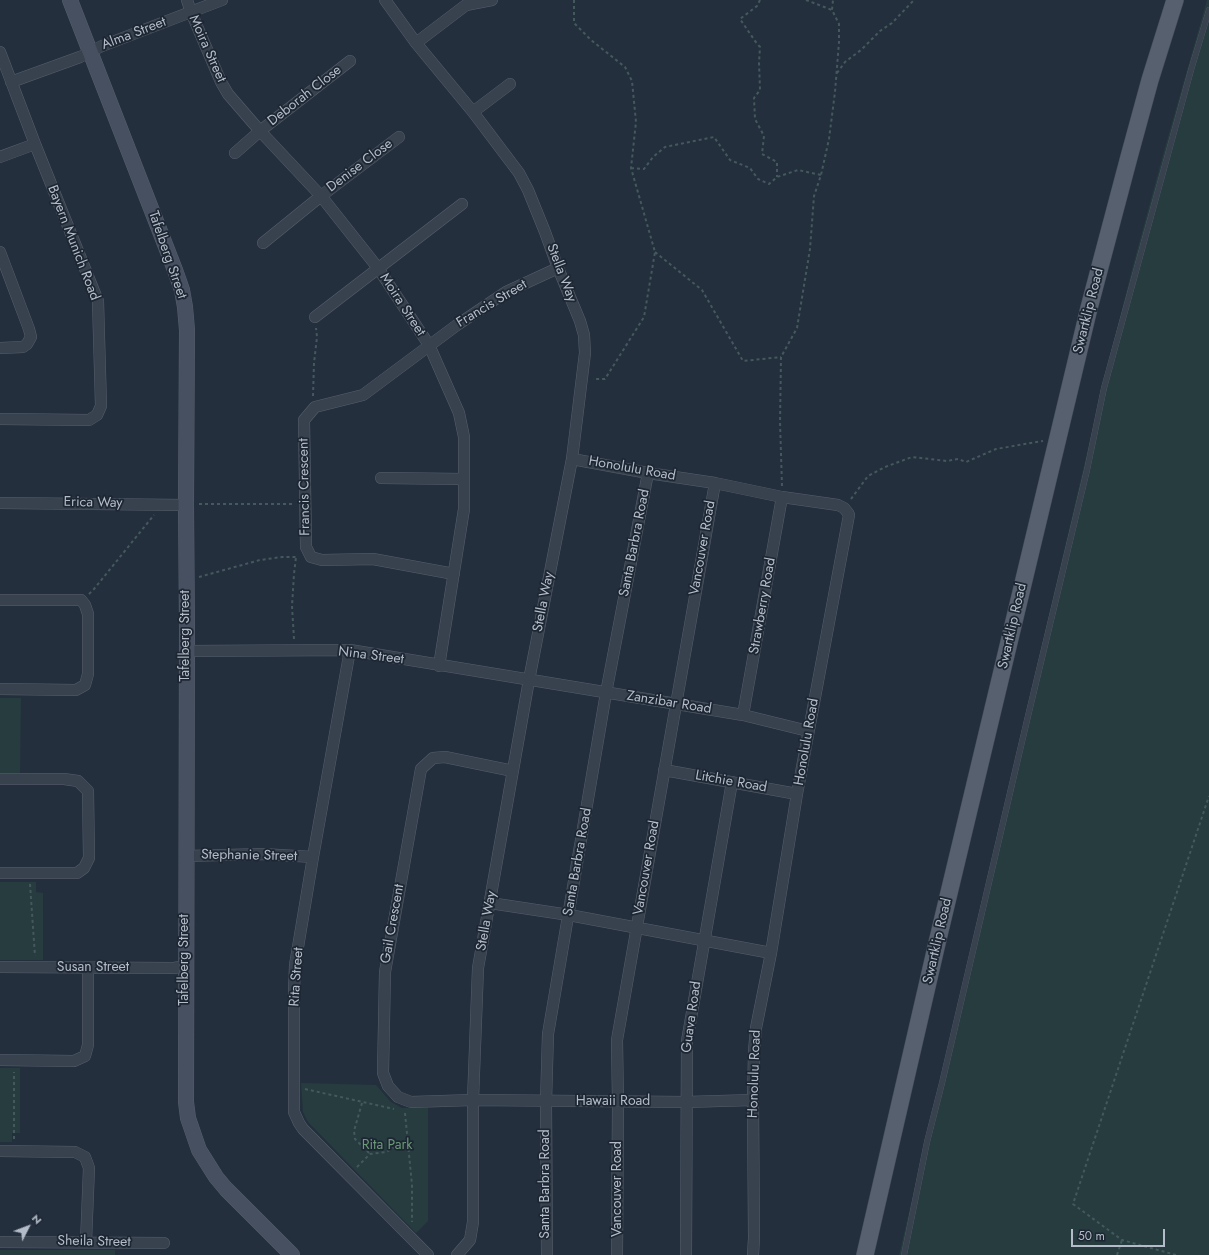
<!DOCTYPE html>
<html>
<head>
<meta charset="utf-8">
<style>
  body { margin:0 }
  #map { position:relative; width:1209px; height:1255px; overflow:hidden; background:#242f3e; font-family:Jost,sans-serif }
  canvas { display:block }
  .north { position:absolute; left:8px; top:1207px; width:40px; height:40px; -webkit-text-stroke:3px #1d2633; paint-order:stroke; rotate:48deg; font-size:11px; font-weight:700; line-height:16px; text-align:center; color:#b4bcc9 }
  .north::after { content:''; display:block; margin:auto; width:14px; height:18px; background:#b4bcc9; clip-path:polygon(50% 0,100% 100%,50% 72%,0 100%) }
  .scale { position:absolute; left:1071px; top:1229px; width:94px; height:18px; box-sizing:border-box; border:2px solid #b4bcc9; border-top:0; padding-left:5px; font-size:12px; line-height:14px; white-space:nowrap; color:#b4bcc9; -webkit-text-stroke:3px #1d2633; paint-order:stroke }
</style>
</head>
<body>
<div id="map">
<canvas width="1209" height="1255"></canvas>
<div class="north">N</div>
<div class="scale">50 m</div>
</div>
<script>
const ctx = document.querySelector('canvas').getContext('2d');
ctx.lineJoin = 'round';
function paint(path, color) {
  ctx.fillStyle = color;
  ctx.fill(path, 'evenodd');
}
function toPath(rows) {
  const path = new Path2D();
  for (const r of rows) {
    path.moveTo(r[0], r[1]);
    for (let i = 2; i < r.length; i += 2) path.lineTo(r[i], r[i + 1]);
  }
  return path;
}
function strokePath(path, color, width, dash) {
  ctx.strokeStyle = color;
  ctx.lineWidth = width;
  ctx.lineCap = dash ? 'butt' : 'round';
  ctx.setLineDash(dash || []);
  ctx.stroke(path);
}
function label(font, color, halo, rows, align = 'center') {
  ctx.font = font + ' Jost,sans-serif';
  ctx.lineWidth = 3.5;
  ctx.setLineDash([]);
  ctx.textBaseline = 'middle';
  ctx.strokeStyle = halo;
  ctx.fillStyle = color;
  for (const [text, x, y, turn = 0] of rows) {
    ctx.save();
    ctx.translate(x, y);
    ctx.rotate((+turn || 0) * Math.PI / 180);
    ctx.textAlign = isNaN(turn) ? turn : align;
    if (halo) ctx.strokeText(text, 0, 0);
    ctx.fillText(text, 0, 0);
    ctx.restore();
  }
}
paint(toPath([
  [1207,0,1209,0,1209,1255,899,1255,1104,380,1134,262,1166,144],
  [0,698,21,698,20,773,0,773],
  [0,882,36,882,36,892,43,893,43,960,0,960],
  [0,1068,20,1068,20,1133,12,1133,12,1142,0,1142],
  [301,1083,376,1085,391,1102,402,1108,428,1108,428,1221,416,1233,308,1122,303,1112],
  [0,1250,115,1250,115,1255,0,1255]
]), '#263c3f');
const lane = toPath([
  [904,1255,927,1142,942,1083,1028,716,1087,470,1104,388,1191,70,1209,10]
]);
const street = toPath([
  [187,0,191,12,221,82,228,94,260,131,321,196,378,268,429,345,459,413,464,437,464,509,439,666],
  [385,0,416,43,473,112,519,173,528,190,545,232,558,268,580,321,584,335,585,353,572,459,529,680,478,968,473,1100,473,1222,470,1240,457,1255],
  [416,43,466,5,492,0],
  [0,52,35,144,98,301,101,406,97,415,89,420,0,419],
  [11,82,80,57,102,46,222,0],
  [473,112,510,84],
  [235,153,260,131,350,61],
  [0,157,35,144],
  [263,243,321,196,399,137],
  [0,252,29,329,31,337,27,344,23,347,0,348],
  [315,317,462,204],
  [572,459,648,473,715,483,782,497,838,505,844,508,848,513,849,515,797,794,771,953,756,1028,754,1051,753,1100,754,1238,753,1255],
  [381,478,464,479],
  [0,503,186,505],
  [454,574,373,559,322,560,311,557,306,547,304,420,315,407,363,395,457,325,506,292,558,268],
  [0,600,81,600,85,605,88,614,88,674,85,685,76,690,0,689],
  [350,650,313,857,295,965,294,991,294,1112,299,1123,303,1129,428,1255],
  [187,651,350,650,743,715,808,731],
  [743,715,782,497],
  [664,770,797,794],
  [513,771,445,757,433,758,421,769,385,972,383,1073,388,1086,398,1097,411,1102,473,1100,686,1102,753,1100],
  [0,779,64,779,78,781,88,791,89,858,84,868,77,873,0,873],
  [186,856,263,854,313,857],
  [490,903,569,915,771,953],
  [0,967,174,968,185,966],
  [0,1060,74,1061,85,1056,88,1045,88,968],
  [0,1151,75,1152,85,1157,89,1168,86,1242],
  [0,1242,164,1243],
  [547,1255,546,1102,548,1034,606,693,648,473],
  [617,1255,618,1102,617,1040,715,483],
  [686,1255,687,1041,732,782]
]);
const secondary = toPath([
  [70,0,175,270,182,290,185,307,187,330,186,505,187,628,186,1102,188,1118,199,1150,216,1177,226,1189,292,1255]
]);
const primary = toPath([
  [865,1255,937,943,1089,308,1129,157,1150,80,1175,0]
]);
strokePath(lane, '#565f6c', 6);
strokePath(street, '#565f6c', 12);
strokePath(secondary, '#565f6c', 16);
strokePath(primary, '#414a57', 18);
strokePath(toPath([
  [574,0,574,23,591,40,625,67,632,81,636,122,631,168,655,252,644,317,605,379,593,379],
  [760,0,757,6,740,19,755,41,760,47,759,63,760,90,754,98,755,119,764,136,762,154,777,162,777,177],
  [806,0,832,10],
  [837,73,845,62,861,50,880,31,892,23,914,0],
  [631,168,644,169,653,157,665,147,714,137,730,160,750,168,758,179,769,184,777,177,798,170,821,175],
  [655,252,702,290,743,361,781,357],
  [313,396,314,363,317,337,316,328],
  [782,486,780,422,781,357,797,328,810,249,814,196,821,175,829,139,835,92,839,42,839,24,832,10,833,0],
  [851,499,868,476,885,467,912,457,947,461,958,459,966,462,996,449,1043,441],
  [199,504,294,504],
  [199,577,260,560,282,557,298,557],
  [89,594,94,589,154,515],
  [294,639,292,606,294,574,296,557],
  [30,884,35,956],
  [305,1089,394,1109],
  [362,1103,354,1131,355,1139,370,1154],
  [405,1113,412,1185,412,1222],
  [14,1139,14,1072],
  [357,1167,370,1154,386,1152,408,1140],
  [1117,1255,1122,1240],
  [1176,1255,1122,1240,1073,1204,1209,796]
]), '#44595c', 2, [3, 3]);
strokePath(lane, '#38414e', 5.5);
strokePath(street, '#38414e', 11);
strokePath(secondary, '#465061', 15);
strokePath(primary, '#56606e', 17);
label('14px', '#b4bcc9', '#1d2633', [
  ["Alma Street",134,34,-21],
  ["Moira Street",207,49,66],
  ["Deborah Close",305,96,-38],
  ["Denise Close",360,166,-37],
  ["Bayern Munich Road",73,243,69],
  ["Tafelberg Street",167,255,71],
  ["Stella Way",561,273,69],
  ["Francis Street",492,304,-31],
  ["Moira Street",402,305,57],
  ["Swartklip Road",1089,311,-76],
  ["Honolulu Road",632,469,10],
  ["Francis Crescent",305,487,-91],
  ["Erica Way",93,503,1],
  ["Santa Barbra Road",635,543,-79],
  ["Vancouver Road",703,548,-80],
  ["Stella Way",544,602,-79],
  ["Strawberry Road",763,606,-80],
  ["Swartklip Road",1013,626,-77],
  ["Tafelberg Street",186,636,-90],
  ["Nina Street",371,656,7],
  ["Zanzibar Road",669,703,9],
  ["Honolulu Road",807,742,-80],
  ["Litchie Road",731,782,10],
  ["Stephanie Street",249,856,1],
  ["Santa Barbra Road",578,862,-80],
  ["Vancouver Road",647,868,-80],
  ["Stella Way",487,921,-80],
  ["Gail Crescent",393,924,-80],
  ["Swartklip Road",938,941,-77],
  ["Tafelberg Street",185,960,-90],
  ["Susan Street",93,968],
  ["Rita Street",297,977,-86],
  ["Guava Road",692,1017,-82],
  ["Honolulu Road",755,1074,-88],
  ["Hawaii Road",613,1102],
  ["Santa Barbra Road",546,1184,-90],
  ["Vancouver Road",618,1189,-90],
  ["Sheila Street",94,1242,1]
]);
label('14px', '#6b9a76', '#1d2633', [
  ["Rita Park",387,1146]
]);
</script>
</body>
</html>
